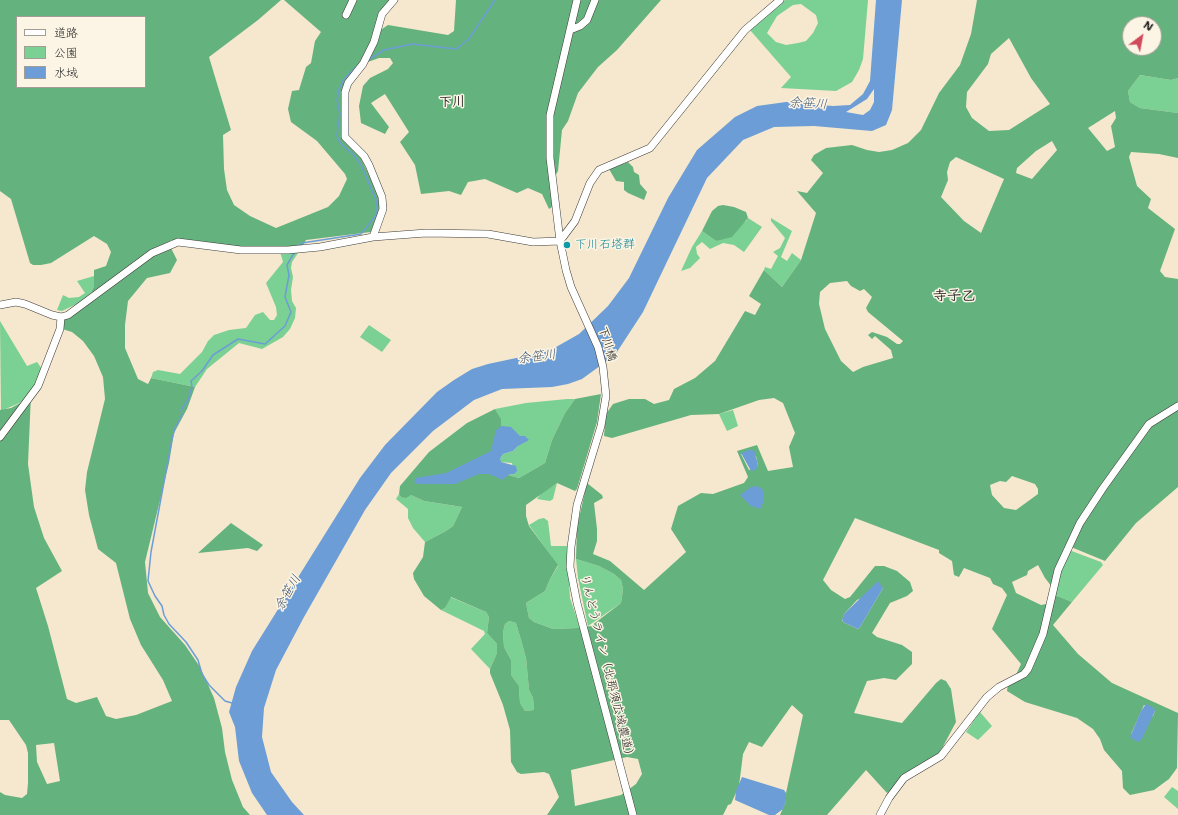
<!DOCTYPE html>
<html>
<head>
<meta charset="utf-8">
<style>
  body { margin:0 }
  #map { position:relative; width:1178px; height:815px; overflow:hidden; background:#f5e8ce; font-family:"Shantell Sans","Klee One",sans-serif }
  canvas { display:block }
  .legend { position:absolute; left:16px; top:16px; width:130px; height:72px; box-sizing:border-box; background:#fcf5e5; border:1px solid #a29e95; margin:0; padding:5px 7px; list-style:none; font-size:12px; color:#1c1c1c }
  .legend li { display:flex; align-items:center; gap:8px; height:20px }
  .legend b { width:20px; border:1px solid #a29e95 }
  .north { position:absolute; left:1122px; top:16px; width:40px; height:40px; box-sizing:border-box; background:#fcf5e5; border:1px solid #a29e95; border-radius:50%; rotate:32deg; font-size:11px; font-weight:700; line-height:16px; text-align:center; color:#1c1c1c }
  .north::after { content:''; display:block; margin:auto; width:14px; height:18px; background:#d1495b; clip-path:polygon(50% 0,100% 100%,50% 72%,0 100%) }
</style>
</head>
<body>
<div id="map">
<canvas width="1178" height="815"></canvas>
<ul class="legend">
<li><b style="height:5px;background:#fff"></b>道路</li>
<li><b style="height:11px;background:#7bd094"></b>公園</li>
<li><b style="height:11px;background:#6c9dd6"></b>水域</li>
</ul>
<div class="north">N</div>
</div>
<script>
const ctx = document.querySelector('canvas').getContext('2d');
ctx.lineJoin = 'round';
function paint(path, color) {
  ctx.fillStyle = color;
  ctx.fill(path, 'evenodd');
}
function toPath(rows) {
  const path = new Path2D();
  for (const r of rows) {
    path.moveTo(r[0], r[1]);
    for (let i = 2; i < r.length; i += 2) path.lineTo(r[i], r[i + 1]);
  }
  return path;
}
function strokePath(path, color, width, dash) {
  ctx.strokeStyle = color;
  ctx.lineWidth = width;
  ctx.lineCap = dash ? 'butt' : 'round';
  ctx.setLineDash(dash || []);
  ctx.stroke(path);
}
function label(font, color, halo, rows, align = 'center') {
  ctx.font = font + ' "Shantell Sans","Klee One",sans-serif';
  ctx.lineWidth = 3;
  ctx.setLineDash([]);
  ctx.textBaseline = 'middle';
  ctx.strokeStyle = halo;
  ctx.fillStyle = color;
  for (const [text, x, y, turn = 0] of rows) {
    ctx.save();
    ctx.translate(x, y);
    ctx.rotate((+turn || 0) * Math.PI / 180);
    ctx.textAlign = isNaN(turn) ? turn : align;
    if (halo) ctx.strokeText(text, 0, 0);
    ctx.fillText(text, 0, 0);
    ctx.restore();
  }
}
paint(toPath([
  [785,0,868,0,863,59,859,70,852,82,836,91,781,88,791,77,750,30],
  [801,4,816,15,818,23,813,33,806,41,798,43,786,45,776,42,767,33,777,16,793,5],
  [1140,75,1171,80,1178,78,1178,113,1140,108,1130,102,1128,91],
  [748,218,762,227,744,252,734,245,723,243,710,249,702,242,696,247,697,254,700,258,690,268,681,271,692,247,702,231,716,241,746,221],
  [771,218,792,231,781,257,787,261,792,253,801,260,782,287,764,270,765,267,771,269,778,256,773,252,780,248,785,238,771,221],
  [302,247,292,262,291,268,293,277,291,290,292,301,296,308,295,318,290,329,283,337,262,349,239,343,207,369,195,387,151,378,153,372,158,370,180,374,202,352,208,341,214,335,229,330,246,328,255,315,263,312,270,320,274,320,277,315,276,307,266,283,283,262,281,255,277,248],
  [94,276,94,286,89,298,62,311,57,310,63,295,69,298,79,297,85,293,77,281],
  [0,321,27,366,37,362,42,369,38,380,24,401,1,411],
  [369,325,391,340,382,352,360,337],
  [567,399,575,399,565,413,552,440,545,463,519,478,508,475,514,474,512,463,500,462,500,459,503,454,513,451,518,446,520,436,501,428,500,418,495,409,526,403],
  [733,410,738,426,727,431,719,414],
  [557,483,553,499,550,501,537,499,542,492],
  [399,494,401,497,411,495,424,501,462,507,453,526,446,531,425,542,413,528,408,518,408,509,396,499],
  [544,518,548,521,551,546,567,546,570,598,580,628,553,629,534,622,529,618,526,603,545,591,550,579,558,566,529,525,539,519],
  [1069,550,1101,562,1103,565,1072,602,1055,595,1060,571],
  [576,559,599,566,614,574,621,580,623,589,621,603,588,626,578,578],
  [450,597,486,612,489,617,487,633,497,644,497,653,490,669,471,649,485,634,484,631,441,610,445,608],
  [509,621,516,623,521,640,526,658,529,690,533,698,534,710,525,711,520,703,519,686,511,675,511,660,504,647,503,632,505,624],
  [980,712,992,726,978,740,966,732],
  [1172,787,1178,791,1178,809,1164,797]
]), '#7bd094');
paint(toPath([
  [0,0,281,0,258,20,209,57,231,130,223,135,224,169,227,190,234,205,250,216,276,228,328,207,339,196,347,179,345,174,317,141,291,122,288,109,292,91,299,90,306,67,311,63,315,41,321,32,284,0,391,0,376,28,382,29,388,25,448,35,454,31,456,0,661,0,617,50,598,67,578,93,568,121,562,130,558,171,551,184,552,207,549,209,542,194,528,188,517,193,485,179,468,182,461,195,449,191,421,194,415,165,400,142,409,132,385,94,371,103,389,127,385,134,361,123,359,106,363,86,370,78,388,69,393,63,390,58,379,58,368,62,343,86,341,97,341,135,361,158,381,201,380,211,371,232,306,240,302,247,240,249,172,240,144,254,153,256,171,248,177,260,170,273,147,278,128,301,125,325,125,348,138,379,148,384,151,378,195,387,187,409,174,433,169,463,145,562,148,593,160,617,185,645,200,667,214,698,222,728,225,752,232,780,243,807,250,815,0,815,0,792,5,795,22,798,27,794,28,783,28,753,26,745,9,720,0,720,0,410,11,408,24,401,31,394,28,464,34,507,44,538,62,571,36,588,48,626,67,699,76,703,97,697,106,716,116,719,136,715,172,701,163,680,141,645,130,619,116,563,98,549,89,515,85,490,87,472,105,399,103,377,94,356,83,341,72,332,62,329,64,319,89,298,94,286,94,270,106,266,111,252,107,244,94,236,51,263,41,265,33,265,30,263,11,199,0,191],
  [17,17,145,17,145,87,17,87],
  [54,743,60,781,47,784,37,762,36,745],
  [977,0,1178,0,1178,78,1171,80,1140,75,1128,91,1130,102,1140,108,1178,113,1178,158,1159,154,1131,152,1129,157,1137,186,1151,199,1148,208,1175,229,1160,271,1165,277,1178,279,1178,487,1136,523,1105,561,1071,547,1064,548,1052,587,1045,578,1038,565,1028,571,1027,575,1012,582,1016,593,1041,605,1052,603,1055,595,1072,602,1053,625,1078,654,1112,683,1178,713,1177,768,1169,779,1154,790,1130,795,1123,788,1122,771,1104,750,1100,739,1093,729,1077,718,1025,702,1007,691,1008,684,1015,677,1021,664,992,629,1007,595,1002,588,993,584,990,578,964,568,959,577,954,575,952,561,939,553,939,550,855,518,823,580,831,590,845,599,850,597,875,566,884,566,897,571,910,582,913,591,907,596,890,603,872,633,877,637,902,645,912,652,912,664,896,680,884,678,867,681,854,713,902,723,936,683,941,679,946,681,951,689,956,722,938,756,887,793,866,770,827,815,780,815,786,801,786,793,803,715,792,705,762,747,749,742,743,754,739,786,731,804,728,805,723,815,547,815,559,797,549,774,544,772,521,774,517,772,511,762,510,730,503,705,490,673,490,669,497,653,497,644,487,633,489,617,486,612,451,597,445,608,441,610,424,596,414,579,413,573,423,557,425,542,446,531,453,526,462,507,424,501,411,495,406,498,401,497,399,494,400,486,429,452,467,423,495,409,501,419,501,430,495,449,479,470,494,471,519,478,545,463,552,440,565,413,575,399,601,394,597,422,577,489,575,491,557,483,526,505,526,516,529,526,558,565,550,579,545,591,526,603,529,618,534,622,553,629,578,628,591,626,621,603,623,589,621,580,614,574,599,566,576,559,577,527,587,483,602,495,603,498,594,503,597,529,597,541,593,554,610,561,644,590,686,552,671,529,678,506,701,493,713,494,744,483,748,477,737,451,757,445,768,471,793,467,789,447,795,433,783,403,774,398,759,400,719,414,691,415,612,438,604,436,606,414,613,404,629,399,645,399,654,404,669,400,674,389,695,378,715,361,745,311,755,315,761,304,749,296,764,270,782,287,801,260,816,213,797,191,807,193,823,173,811,160,814,155,826,148,852,145,867,150,879,152,892,150,908,143,921,130,939,93,960,65,971,34],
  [1130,24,1154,24,1154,48,1130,48],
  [1009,38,1031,78,1050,104,1009,130,989,131,972,118,966,107,967,92,988,64,991,54],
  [1115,111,1116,118,1111,126,1115,147,1107,151,1088,128],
  [1052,141,1057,150,1032,179,1016,173,1017,168,1036,151],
  [956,157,1004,179,981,233,964,221,941,197,948,180,947,172,950,162],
  [847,281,851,286,860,291,864,289,872,297,866,308,868,312,903,341,900,344,897,344,887,337,872,332,868,335,872,339,875,336,891,350,893,358,863,367,853,372,841,361,825,329,819,304,820,292,830,283],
  [741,454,756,456,758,466,749,470],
  [1012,476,1035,484,1038,489,1038,494,1016,510,1004,508,992,495,990,485,1000,481,1006,482],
  [883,588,860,627,858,629,843,622,842,620,845,613,857,600],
  [509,621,516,623,521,640,526,658,529,690,533,698,534,710,525,711,520,703,519,686,511,675,511,660,504,647,503,632,505,624],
  [1144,705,1155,711,1153,716,1131,734],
  [627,757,638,759,642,774,636,784,621,795,575,806,571,770],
  [628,162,633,167,634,172,639,175,640,184,647,192,644,200,628,193,624,190,624,182,616,181,609,169],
  [723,205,734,207,746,212,748,218,732,237,716,241,702,231,712,211,718,206],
  [231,523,263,545,257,551,248,548,198,553]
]), '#64b27e');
paint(toPath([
  [876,0,902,0,892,110,886,125,872,131,814,126,774,127,743,140,707,178,643,312,615,355,582,379,568,384,552,387,502,389,474,400,433,431,391,473,365,510,304,617,276,670,264,708,262,737,271,772,292,802,304,815,267,815,252,793,239,761,235,727,229,712,236,687,252,651,360,478,385,445,437,392,454,380,472,369,488,364,549,351,579,334,608,306,629,278,668,198,697,150,735,117,757,106,786,102,833,106,850,105,863,94,870,81],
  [874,89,874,102,870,110,863,115,846,112,867,99],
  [502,426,511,427,520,436,525,436,529,440,518,446,513,451,503,454,500,459,501,462,516,466,517,471,514,474,508,475,503,480,489,474,479,474,455,484,418,484,414,482,416,478,446,473,491,451,496,430],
  [749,450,754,450,757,461,758,466,755,470,751,471,741,453],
  [757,486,762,489,764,493,763,503,760,509,751,506,740,495,751,487],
  [878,581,883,588,860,627,858,629,843,622,842,619,845,613],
  [1146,704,1154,708,1155,711,1142,739,1138,742,1130,737,1141,711],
  [742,777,784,790,786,793,786,801,783,809,775,815,769,815,735,800,736,791]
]), '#6c9dd6');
strokePath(toPath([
  [368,60,384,50,412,44,456,49,468,40,495,0],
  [296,247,302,243,361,234,377,214,377,202,361,165,353,154,343,146,338,139,337,134,340,114,337,100,339,89,344,79,360,63],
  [232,703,225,701,209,685,202,674,198,660,186,642,169,624,164,615,162,606,155,596,148,581,151,552,172,439,175,428,182,415,181,410,188,400,192,387,191,381,202,371,213,355,238,339,265,344,285,326,291,312,285,297,289,275,287,265,294,253]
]), '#6c9dd6', 1.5);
const minor = toPath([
  [577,0,550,115,550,158,560,241,566,270,571,287,598,347,603,367,606,396,601,426,577,505,571,547,570,567,577,603,633,815],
  [346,15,353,0],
  [570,30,580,26,587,20,595,0],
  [373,237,383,209,382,197,369,165,364,156,345,137,345,92,348,83,363,64,374,42,382,14,394,0],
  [0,305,16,302,25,304,52,315,61,317,68,315,152,253,178,242,241,250,288,250,320,247,373,237,426,233,488,234,533,242,560,241,575,221,590,183,599,170,650,148,745,30,780,0],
  [0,437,38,386,60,329,61,317],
  [880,815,889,798,904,778,941,756,987,697,999,687,1024,674,1028,669,1043,634,1058,570,1080,523,1103,488,1149,424,1178,406]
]);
strokePath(minor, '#3d3b37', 8);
strokePath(minor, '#fff', 7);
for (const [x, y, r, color] of [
  [567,245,4,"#0f9aa8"]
]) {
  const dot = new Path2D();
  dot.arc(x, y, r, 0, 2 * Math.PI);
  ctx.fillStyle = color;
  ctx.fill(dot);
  strokePath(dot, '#fcf5e5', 1.5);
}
label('12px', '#0d838f', '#fcf5e5', [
  ["下川石塔群",575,245]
], 'left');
label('12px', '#1c1c1c', '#fcf5e5', [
  ["下川橋",607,344,72],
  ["りんどうライン（北那須広域農道）",607,668,76]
]);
label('bold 13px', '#1c1c1c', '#fcf5e5', [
  ["下川",452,103]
]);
label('italic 13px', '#405670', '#fcf5e5', [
  ["余笹川",808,104,3],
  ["余笹川",537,357,-7],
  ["余笹川",288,593,-60]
]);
label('bold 14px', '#1c1c1c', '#fcf5e5', [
  ["寺子乙",954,296]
]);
</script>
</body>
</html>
